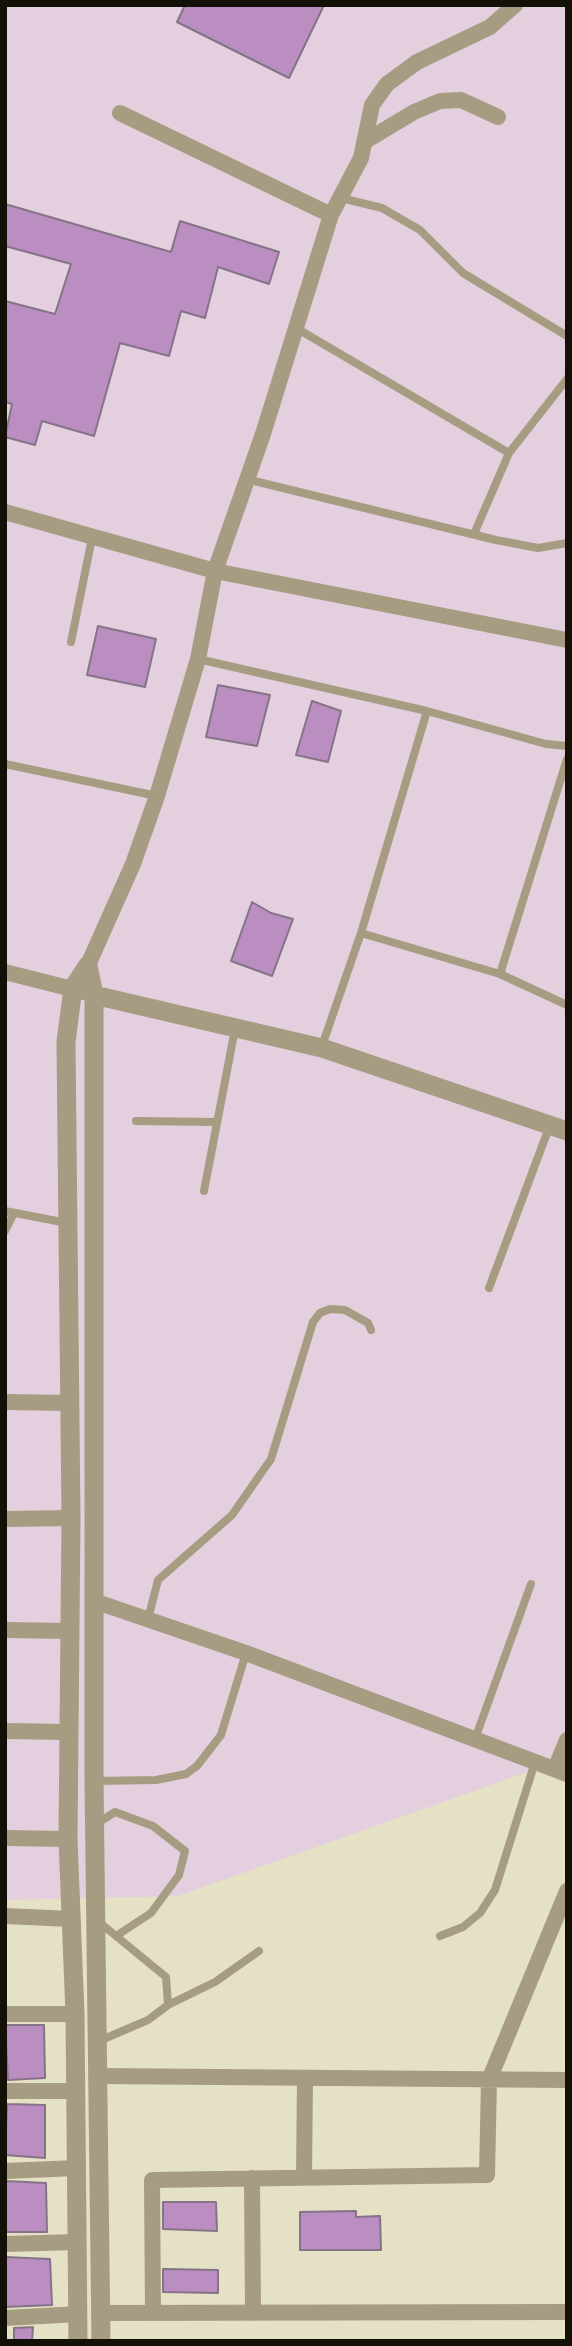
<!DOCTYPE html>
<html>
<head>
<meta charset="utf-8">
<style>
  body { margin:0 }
  #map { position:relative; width:572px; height:2346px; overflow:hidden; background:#e5e1c4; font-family:Figtree,sans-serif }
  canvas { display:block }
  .frame { position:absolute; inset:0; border:7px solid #121007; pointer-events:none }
</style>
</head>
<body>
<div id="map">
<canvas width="572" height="2346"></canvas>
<div class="frame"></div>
</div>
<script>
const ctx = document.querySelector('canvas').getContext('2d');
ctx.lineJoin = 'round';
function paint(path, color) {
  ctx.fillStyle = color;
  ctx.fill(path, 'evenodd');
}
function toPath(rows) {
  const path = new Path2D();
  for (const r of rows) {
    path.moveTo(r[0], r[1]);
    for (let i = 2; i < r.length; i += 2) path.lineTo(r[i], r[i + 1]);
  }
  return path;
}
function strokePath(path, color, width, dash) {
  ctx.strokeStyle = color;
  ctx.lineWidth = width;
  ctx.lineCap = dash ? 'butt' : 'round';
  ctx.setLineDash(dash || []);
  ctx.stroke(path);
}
paint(toPath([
  [5,5,567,5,567,1758,178,1896,5,1900]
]), '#e3cfdd');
const building = toPath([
  [185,5,324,5,289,78,177,22,185,5],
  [5,204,171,252,180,221,279,252,269,284,218,267,205,318,181,311,169,356,120,343,94,436,42,421,35,445,5,437,12,404,5,402,5,301,55,314,71,264,5,246,5,204],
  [98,626,156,639,145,687,87,675,98,626],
  [218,685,270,695,257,746,206,737,218,685],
  [312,701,341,711,328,762,296,755,312,701],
  [252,902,271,913,293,919,272,976,231,961,252,902],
  [5,2025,44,2025,45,2078,8,2080,5,2025],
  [7,2104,45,2105,45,2158,5,2155,7,2104],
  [5,2181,46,2183,47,2232,5,2232,5,2181],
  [163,2202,216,2202,217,2231,163,2229,163,2202],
  [356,2211,356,2217,380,2216,381,2250,300,2250,300,2212,356,2211],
  [5,2257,50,2259,52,2305,5,2307,5,2257],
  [163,2269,218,2270,218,2293,163,2292,163,2269],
  [33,2327,32,2341,14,2341,14,2328,33,2327]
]);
paint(building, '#bb8ec2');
strokePath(building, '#857388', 2);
strokePath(toPath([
  [341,198,382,208,420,230,463,273,567,336],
  [296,328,509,453],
  [246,479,496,540,538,548,567,543],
  [474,534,509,453,567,379],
  [71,642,92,538],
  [198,659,427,711,546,744,567,746],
  [5,764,157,796],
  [361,933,500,974,567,1005],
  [500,974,567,759],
  [322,1046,361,933,427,711],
  [136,1121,216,1122],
  [204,1191,235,1029],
  [5,1211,67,1223],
  [5,1231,13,1215],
  [489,1288,550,1125],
  [148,1619,158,1580,232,1515,271,1459,313,1322,320,1313,330,1309,345,1310,368,1323,371,1330],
  [475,1739,531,1584],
  [94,1781,156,1780,186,1774,197,1766,221,1735,246,1653],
  [96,1824,115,1812,153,1826,185,1851,179,1875,151,1913,116,1936],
  [440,1936,463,1927,480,1913,495,1890,535,1762],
  [168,2005,215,1982,259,1951],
  [99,2041,148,2020,168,2005,166,1977,99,1922]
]), '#a69c81', 8);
strokePath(toPath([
  [120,113,331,215],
  [364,142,414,112,440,101,461,100,498,117],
  [5,512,215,571,567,640],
  [88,965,133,864,157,796,198,659,215,571,263,434,331,215,361,158,372,105,387,84,417,62,490,27,515,5],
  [5,972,84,992],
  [5,1402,68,1403],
  [5,1519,71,1518],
  [94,1601,246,1653,567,1774],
  [5,1630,70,1631],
  [5,1731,68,1732],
  [555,1769,567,1740],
  [5,1838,68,1839],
  [5,1916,71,1919],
  [5,2014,75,2014],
  [99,2076,567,2080],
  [5,2091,76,2091],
  [5,2171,77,2168],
  [304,2177,305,2078],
  [252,2178,253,2313],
  [5,2244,78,2242],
  [101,2313,567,2312],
  [153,2313,152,2180,487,2175,489,2080,567,1891],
  [5,2318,79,2314]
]), '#a69c81', 16);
strokePath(toPath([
  [88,965,94,995,94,1781,101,2341],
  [94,995,322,1048,567,1131],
  [78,2341,75,2014,68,1839,71,1518,66,1042,73,988,88,965]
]), '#a69c81', 19);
</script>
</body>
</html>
